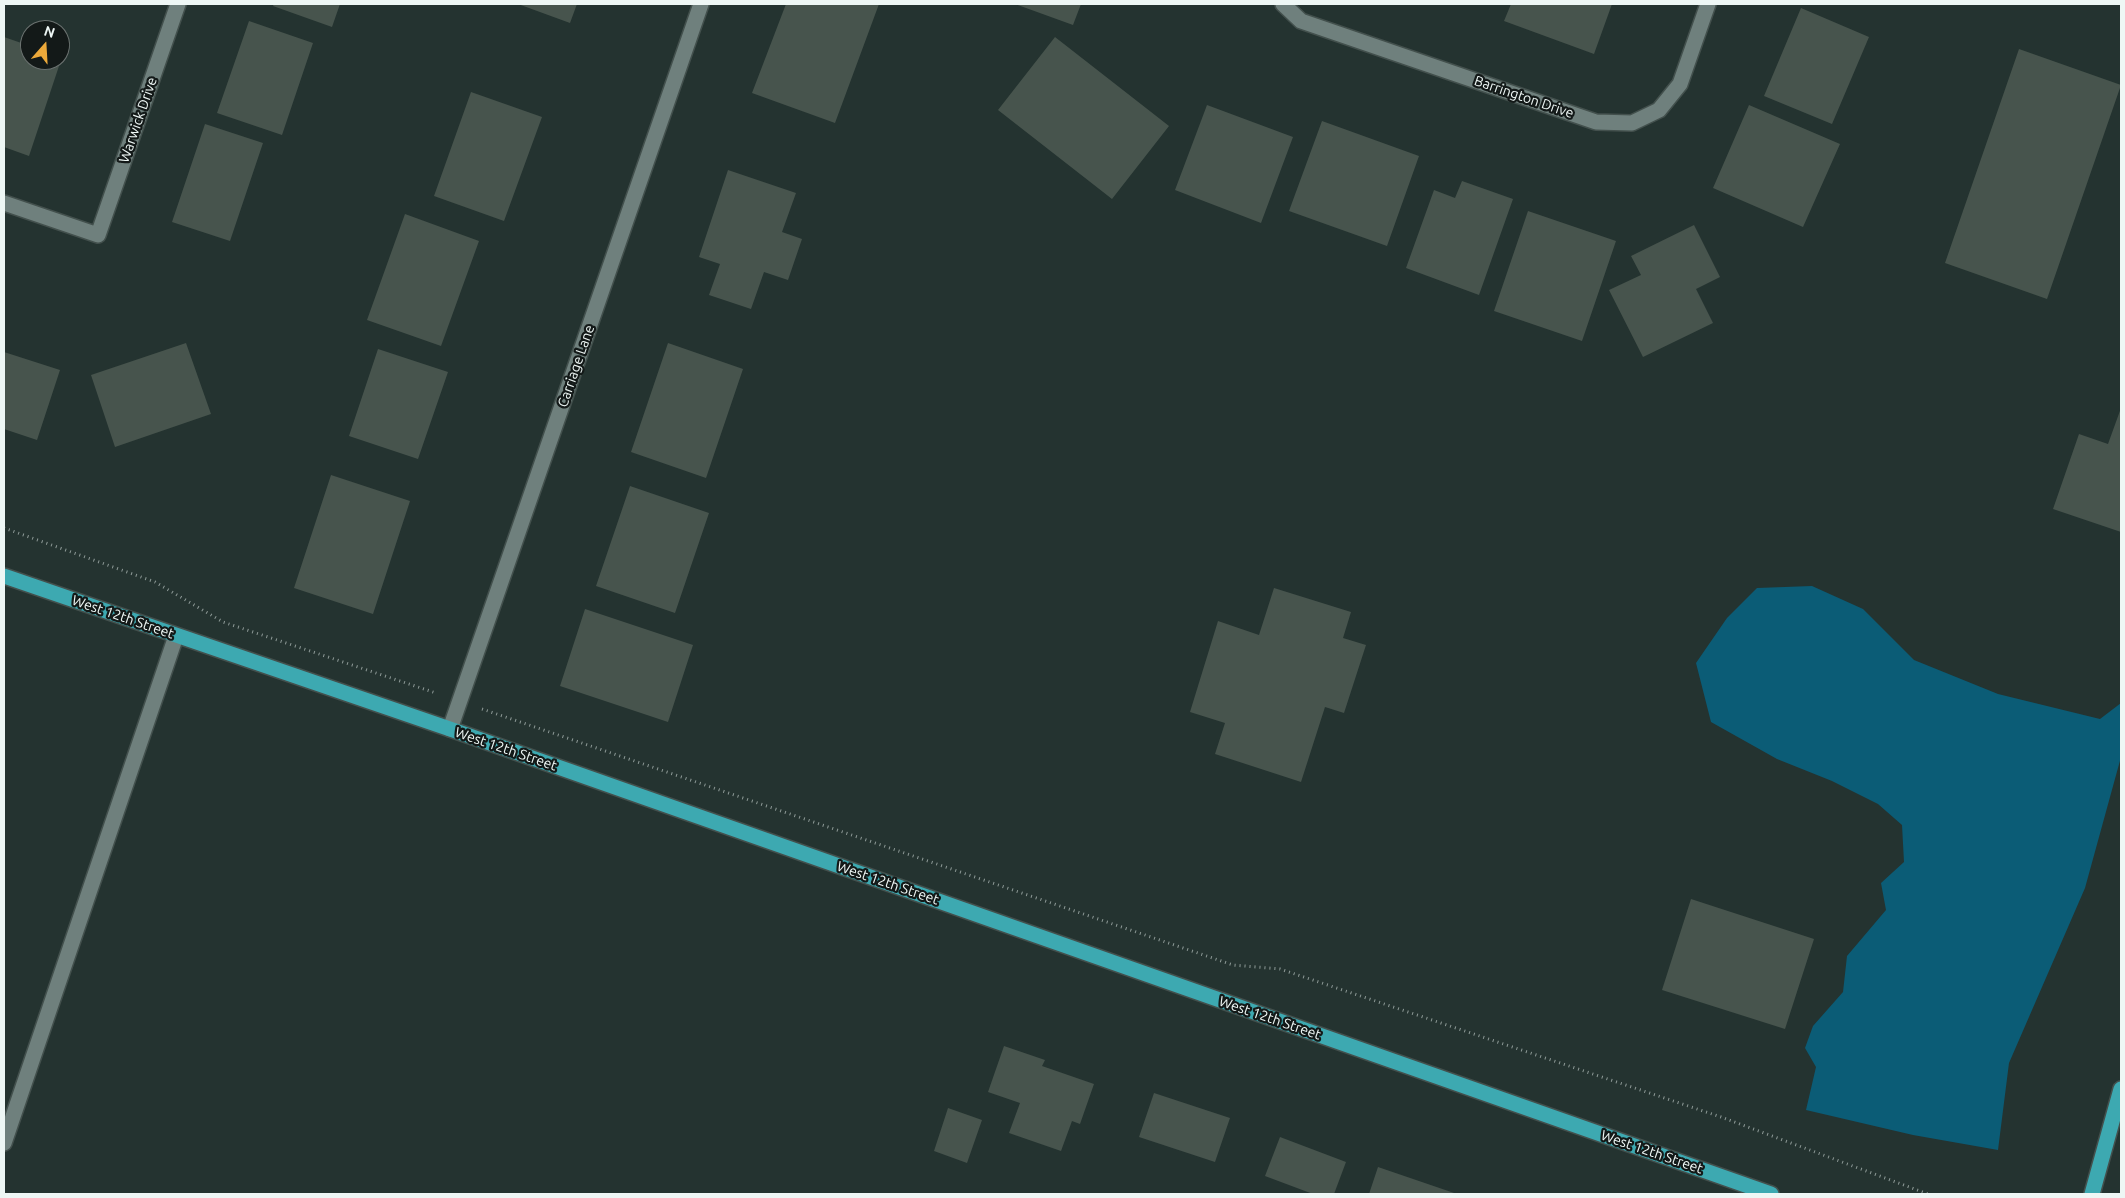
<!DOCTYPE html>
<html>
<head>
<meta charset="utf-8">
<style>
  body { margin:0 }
  #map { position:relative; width:2125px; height:1198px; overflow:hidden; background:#243330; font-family:Ubuntu,sans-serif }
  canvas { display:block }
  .frame { position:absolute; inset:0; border:5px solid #eef7f5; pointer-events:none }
  .north { position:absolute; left:20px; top:20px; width:50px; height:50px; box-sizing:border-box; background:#131918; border:1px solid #6b7270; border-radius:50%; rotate:19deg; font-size:14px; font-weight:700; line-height:20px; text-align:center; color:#eef7f5 }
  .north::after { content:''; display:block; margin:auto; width:18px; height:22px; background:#eca93a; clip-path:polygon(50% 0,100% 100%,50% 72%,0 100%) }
</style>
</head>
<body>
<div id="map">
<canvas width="2125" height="1198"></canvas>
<div class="frame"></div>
<div class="north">N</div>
</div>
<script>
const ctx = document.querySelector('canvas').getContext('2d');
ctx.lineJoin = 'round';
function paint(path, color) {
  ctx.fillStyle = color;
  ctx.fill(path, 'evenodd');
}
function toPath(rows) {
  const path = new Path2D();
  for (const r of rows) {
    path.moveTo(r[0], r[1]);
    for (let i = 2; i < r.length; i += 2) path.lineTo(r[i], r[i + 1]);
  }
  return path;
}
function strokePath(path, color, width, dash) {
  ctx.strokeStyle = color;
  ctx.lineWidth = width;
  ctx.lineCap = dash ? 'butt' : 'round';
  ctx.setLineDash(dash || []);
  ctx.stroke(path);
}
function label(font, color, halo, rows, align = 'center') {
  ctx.font = font + ' Ubuntu,sans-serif';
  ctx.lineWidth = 4.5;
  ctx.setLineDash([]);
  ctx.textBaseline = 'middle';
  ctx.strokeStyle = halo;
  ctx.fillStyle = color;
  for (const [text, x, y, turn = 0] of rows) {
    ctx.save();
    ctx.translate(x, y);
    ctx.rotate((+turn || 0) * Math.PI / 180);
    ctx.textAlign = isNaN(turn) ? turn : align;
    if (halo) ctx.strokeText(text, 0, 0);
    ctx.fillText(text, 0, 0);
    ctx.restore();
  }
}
paint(toPath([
  [1812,586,1863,609,1914,660,1998,694,2100,719,2121,703,2121,757,2085,888,2009,1063,1998,1150,1913,1135,1806,1110,1816,1067,1805,1048,1813,1026,1843,992,1847,956,1886,910,1881,883,1904,862,1902,825,1878,804,1832,781,1777,759,1711,722,1696,663,1727,618,1757,588]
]), '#0b5c76');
paint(toPath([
  [274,4,340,4,332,27,273,6],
  [518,4,577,4,570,23],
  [786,4,879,4,835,123,752,93],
  [1015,4,1081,4,1073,25],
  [1511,4,1612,4,1594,54,1504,21],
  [1801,8,1869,37,1832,124,1764,96],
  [249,21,313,43,282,135,217,113],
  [4,37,30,46,30,60,60,60,60,56,62,57,29,156,4,147],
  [1055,37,1169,126,1112,199,998,110],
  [2019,49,2121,85,2047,299,1945,263],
  [471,92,542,117,504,221,434,196],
  [1207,105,1293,137,1261,223,1175,190],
  [1749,105,1840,144,1803,227,1713,188],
  [1322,121,1419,156,1387,246,1289,211],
  [205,124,263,143,230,241,172,222],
  [728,170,796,193,782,232,802,239,788,280,764,272,751,309,709,295,720,264,699,257],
  [1462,181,1513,199,1479,295,1406,268,1434,190,1455,198],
  [1528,211,1616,241,1582,341,1494,311],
  [405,214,479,241,441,346,367,320],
  [1694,225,1720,277,1696,289,1713,323,1643,357,1609,290,1641,275,1631,256],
  [186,343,211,414,115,447,91,375],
  [668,343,743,369,706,478,631,452],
  [378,349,448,372,418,459,349,436],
  [4,352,60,370,37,440,4,429],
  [2121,408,2121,532,2053,509,2079,434,2108,444],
  [331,475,410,501,373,614,294,588],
  [630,486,709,513,675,613,596,586],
  [1274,588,1351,612,1343,638,1366,645,1344,713,1325,707,1301,782,1215,754,1225,723,1190,712,1218,621,1259,635],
  [585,609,693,645,668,722,560,686],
  [1691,899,1814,939,1785,1029,1662,990],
  [1004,1046,1045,1060,1042,1066,1094,1084,1080,1124,1072,1121,1061,1151,1009,1133,1020,1103,988,1092],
  [1154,1093,1230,1118,1215,1162,1139,1137],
  [948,1108,982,1120,967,1163,934,1151],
  [1280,1137,1346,1162,1334,1194,1313,1194,1265,1176],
  [1378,1167,1457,1194,1369,1194]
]), '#47544d');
const minor = toPath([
  [1283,4,1301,21,1596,122,1632,123,1659,110,1680,84,1708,4],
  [4,203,98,235,178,4],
  [450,729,701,4],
  [4,1143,176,636]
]);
const major = toPath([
  [4,576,450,729,1771,1194],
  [2092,1194,2121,1089]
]);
strokePath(minor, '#43504d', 18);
strokePath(major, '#43504d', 18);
strokePath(toPath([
  [4,528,155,582,223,622,436,693],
  [482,709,1233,965,1280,969,1721,1117,1928,1194]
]), '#8f9b98', 3, [1, 4]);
strokePath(minor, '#6f807d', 15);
strokePath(major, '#3da9b1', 15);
label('14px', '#eef7f5', '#131918', [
  ["Barrington Drive",1524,97,19],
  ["Warwick Drive",138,120,-71],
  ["Carriage Lane",576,366,-71],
  ["West 12th Street",123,617,19],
  ["West 12th Street",506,749,19],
  ["West 12th Street",888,883,19],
  ["West 12th Street",1270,1018,19],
  ["West 12th Street",1652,1152,19]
]);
</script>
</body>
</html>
